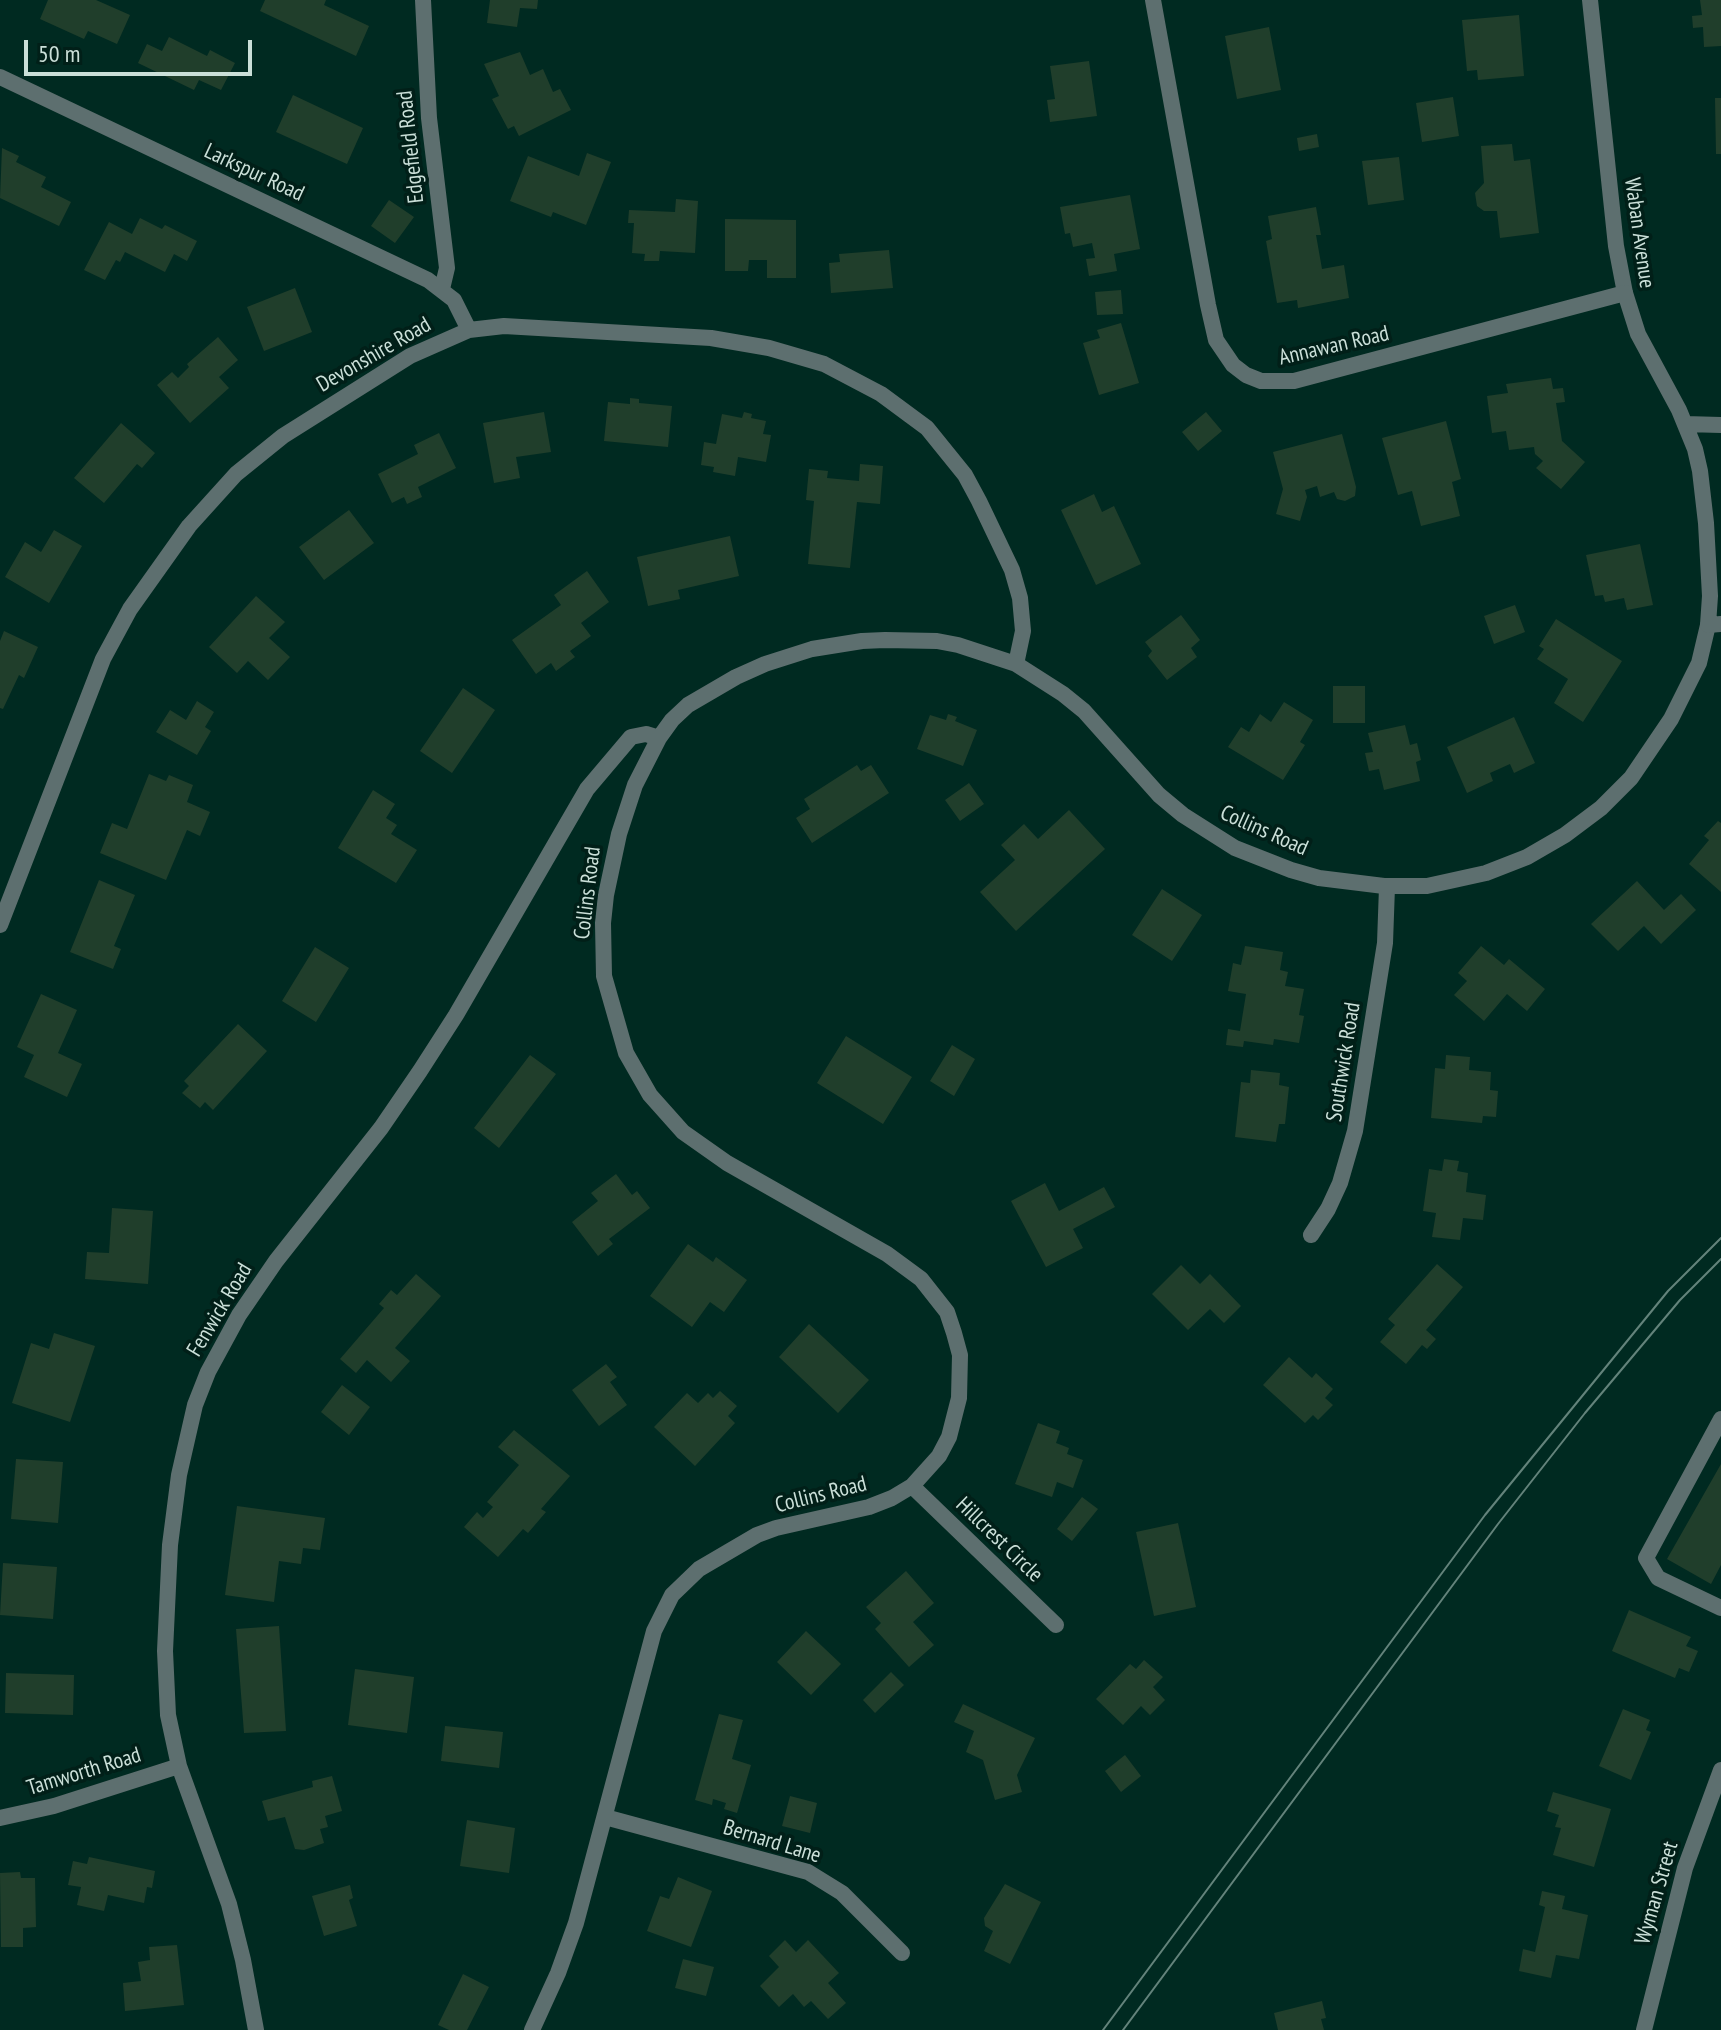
<!DOCTYPE html>
<html>
<head>
<meta charset="utf-8">
<style>
  body { margin:0 }
  #map { position:relative; width:1721px; height:2030px; overflow:hidden; background:#002a21; font-family:"PT Sans Narrow",sans-serif }
  canvas { display:block }
  .scale { position:absolute; left:24px; top:40px; width:228px; height:36px; box-sizing:border-box; border:4px solid #cadfd8; border-top:0; padding-left:10px; font-size:24px; line-height:28px; white-space:nowrap; color:#cadfd8; -webkit-text-stroke:6px #011f18; paint-order:stroke }
</style>
</head>
<body>
<div id="map">
<canvas width="1721" height="2030"></canvas>
<div class="scale">50 m</div>
</div>
<script>
const ctx = document.querySelector('canvas').getContext('2d');
ctx.lineJoin = 'round';
function paint(path, color) {
  ctx.fillStyle = color;
  ctx.fill(path, 'evenodd');
}
function toPath(rows) {
  const path = new Path2D();
  for (const r of rows) {
    path.moveTo(r[0], r[1]);
    for (let i = 2; i < r.length; i += 2) path.lineTo(r[i], r[i + 1]);
  }
  return path;
}
function strokePath(path, color, width, dash) {
  ctx.strokeStyle = color;
  ctx.lineWidth = width;
  ctx.lineCap = dash ? 'butt' : 'round';
  ctx.setLineDash(dash || []);
  ctx.stroke(path);
}
function label(font, color, halo, rows, align = 'center') {
  ctx.font = font + ' "PT Sans Narrow",sans-serif';
  ctx.lineWidth = 7;
  ctx.setLineDash([]);
  ctx.textBaseline = 'middle';
  ctx.strokeStyle = halo;
  ctx.fillStyle = color;
  for (const [text, x, y, turn = 0] of rows) {
    ctx.save();
    ctx.translate(x, y);
    ctx.rotate((+turn || 0) * Math.PI / 180);
    ctx.textAlign = isNaN(turn) ? turn : align;
    if (halo) ctx.strokeText(text, 0, 0);
    ctx.fillText(text, 0, 0);
    ctx.restore();
  }
}
paint(toPath([
  [48,0,96,0,130,15,117,44,88,31,84,39,40,19],
  [265,0,326,0,324,5,369,26,356,56,260,11],
  [490,0,538,0,537,9,520,8,517,27,487,23],
  [1700,0,1721,0,1721,46,1704,47,1703,27,1693,28,1692,16,1702,15],
  [1519,15,1524,76,1478,80,1477,70,1467,71,1462,20],
  [1269,27,1281,90,1237,99,1225,36],
  [169,37,207,56,210,50,235,63,221,90,199,80,194,90,138,63,147,44,162,51],
  [520,52,530,75,543,69,553,92,560,89,571,110,519,136,514,126,508,129,492,99,499,96,484,64],
  [1089,61,1097,116,1050,122,1047,100,1055,99,1050,66],
  [293,95,363,128,347,164,276,132],
  [1453,97,1459,136,1422,142,1416,103],
  [1715,98,1721,98,1721,154,1716,154],
  [1317,134,1319,147,1299,151,1297,138],
  [1512,144,1514,161,1530,159,1539,233,1500,238,1497,211,1484,211,1477,206,1475,193,1484,183,1481,146],
  [2,148,19,156,16,162,46,177,41,187,71,202,59,226,0,198],
  [587,153,611,162,586,225,553,212,551,217,510,201,528,156,579,176],
  [1399,157,1404,200,1368,205,1362,161],
  [1130,195,1140,249,1114,254,1117,271,1089,276,1086,259,1095,258,1092,243,1073,247,1070,233,1065,234,1060,207],
  [676,199,698,201,695,253,660,251,659,261,644,261,645,254,632,253,634,223,628,223,629,210,675,212],
  [389,200,414,217,395,243,371,226],
  [1316,207,1321,235,1316,235,1322,269,1344,265,1349,298,1298,308,1297,300,1277,303,1266,241,1272,239,1268,216],
  [140,218,162,229,165,225,197,241,187,261,174,254,165,272,125,252,120,262,116,260,105,280,84,270,109,222,132,234],
  [725,219,796,220,796,278,767,278,767,260,749,260,748,271,725,271],
  [889,250,893,288,831,293,829,263,840,262,839,254],
  [295,288,312,332,264,351,247,307],
  [1121,290,1123,314,1097,315,1095,292],
  [1121,323,1139,383,1099,395,1083,343,1100,338,1097,330],
  [218,337,238,360,219,377,229,388,190,423,157,385,172,372,178,378,189,367,187,364],
  [1551,378,1553,389,1563,388,1565,402,1556,403,1562,441,1585,462,1561,489,1536,468,1543,461,1535,454,1534,447,1509,450,1506,431,1492,433,1487,396,1508,393,1506,384],
  [630,398,639,399,639,403,672,406,668,447,604,441,608,402,630,404],
  [544,412,551,452,516,457,520,478,494,483,483,423],
  [744,412,752,414,751,418,766,421,763,434,771,435,766,462,738,457,735,476,713,472,714,467,701,465,704,442,716,444,722,414,742,418],
  [1206,412,1222,431,1198,451,1182,432],
  [1446,421,1461,479,1452,482,1460,516,1421,526,1412,491,1398,495,1382,438],
  [121,423,155,453,142,468,137,464,104,503,74,478],
  [439,433,456,468,418,487,422,497,407,504,404,497,392,503,378,474,418,454,414,445],
  [1342,434,1356,487,1355,496,1345,501,1337,499,1334,492,1320,497,1317,486,1305,490,1307,497,1300,521,1276,514,1283,489,1273,452],
  [860,464,883,466,880,504,857,502,850,568,808,564,814,501,806,500,809,469,828,471,827,478,859,481],
  [1094,494,1102,512,1114,506,1141,564,1096,585,1061,510],
  [349,510,374,543,324,580,299,547],
  [54,530,82,546,49,603,5,577,25,542,41,552],
  [730,536,739,576,678,590,680,599,648,606,637,557],
  [1640,544,1653,605,1627,610,1624,598,1605,602,1603,595,1595,596,1586,555],
  [587,571,609,602,581,623,591,636,570,651,575,657,556,671,551,663,536,674,512,640,561,605,554,595],
  [256,596,285,622,269,638,290,657,268,680,248,661,237,673,209,647],
  [1515,605,1525,632,1494,644,1484,616],
  [1181,615,1200,640,1191,648,1197,657,1167,680,1148,656,1152,651,1145,642],
  [1556,619,1622,661,1583,722,1554,703,1568,679,1537,659,1544,649,1539,646],
  [4,631,38,647,24,678,19,675,3,709,0,708,0,641],
  [1333,686,1365,686,1365,723,1333,723],
  [463,688,495,710,452,773,420,751],
  [197,701,214,712,205,727,211,731,197,755,156,732,170,710,186,720],
  [1284,702,1313,720,1300,742,1305,745,1283,780,1228,747,1241,727,1249,732,1260,714,1271,722],
  [948,714,957,717,955,721,977,730,963,766,917,749,930,715,946,720],
  [1514,717,1535,763,1514,773,1510,764,1490,773,1493,781,1467,793,1447,747],
  [1405,725,1410,745,1417,743,1421,760,1416,762,1420,781,1384,790,1379,769,1369,771,1365,753,1373,752,1368,733],
  [857,765,861,771,871,765,889,793,812,843,796,818,810,809,804,799],
  [149,774,166,781,169,775,193,785,187,802,210,812,200,836,187,830,166,880,100,853,112,823,127,829],
  [969,783,984,804,960,821,945,800],
  [373,790,395,804,386,818,397,825,391,834,417,850,396,883,338,848],
  [1069,810,1105,849,1016,931,980,892,1015,860,1001,845,1024,824,1038,839],
  [1718,821,1721,823,1721,892,1689,864,1709,840,1704,836],
  [99,880,135,895,114,946,121,949,113,969,70,952],
  [1637,881,1664,910,1681,894,1696,910,1661,944,1644,926,1618,951,1591,924],
  [1162,889,1202,915,1172,961,1132,935],
  [1245,946,1283,952,1280,970,1288,972,1285,986,1304,989,1299,1015,1304,1016,1299,1043,1274,1039,1273,1045,1244,1041,1243,1047,1226,1045,1228,1029,1240,1031,1246,994,1228,991,1233,963,1241,965],
  [1481,946,1504,965,1509,959,1545,989,1527,1011,1507,994,1484,1021,1454,995,1467,981,1458,973],
  [315,947,349,968,316,1022,282,1001],
  [41,994,77,1010,58,1053,82,1064,67,1097,24,1077,34,1055,17,1047],
  [238,1024,267,1051,213,1110,205,1102,200,1108,182,1093,189,1086,184,1081],
  [846,1036,912,1077,883,1124,817,1083],
  [952,1045,975,1059,954,1096,930,1081],
  [530,1055,556,1074,499,1148,474,1128],
  [1446,1055,1470,1057,1469,1070,1491,1072,1490,1090,1498,1091,1496,1117,1483,1116,1482,1123,1431,1118,1435,1068,1445,1069],
  [1251,1070,1280,1073,1279,1085,1289,1087,1285,1124,1279,1124,1276,1142,1235,1137,1241,1082,1250,1083],
  [1444,1159,1459,1161,1457,1171,1468,1173,1466,1192,1486,1195,1483,1220,1463,1218,1460,1240,1432,1237,1436,1213,1423,1211,1429,1169,1442,1171],
  [616,1174,632,1195,637,1191,650,1208,609,1239,613,1244,598,1256,572,1222,598,1201,591,1193],
  [1045,1183,1059,1211,1104,1187,1115,1207,1073,1229,1083,1248,1046,1267,1011,1201],
  [112,1208,153,1211,148,1284,85,1279,87,1252,109,1253],
  [688,1244,713,1262,716,1257,747,1280,724,1312,710,1302,692,1327,650,1296],
  [1437,1264,1463,1287,1426,1330,1436,1339,1427,1349,1422,1345,1406,1364,1380,1342,1395,1325,1388,1319],
  [1181,1265,1200,1284,1210,1274,1241,1306,1224,1323,1210,1309,1188,1330,1152,1294],
  [416,1274,441,1296,395,1348,410,1361,391,1382,367,1360,356,1373,340,1359,384,1308,379,1304,391,1290,397,1295],
  [809,1324,869,1380,838,1413,779,1357],
  [54,1333,95,1346,70,1422,12,1403,31,1343,49,1349],
  [1289,1357,1312,1378,1316,1373,1333,1389,1325,1398,1333,1405,1318,1420,1313,1415,1305,1423,1263,1385],
  [606,1364,617,1377,610,1382,627,1405,599,1426,572,1390],
  [342,1385,370,1407,349,1435,321,1412],
  [720,1391,737,1406,728,1416,735,1423,695,1466,654,1427,687,1393,698,1403,708,1393,713,1398],
  [1038,1423,1060,1431,1056,1443,1069,1448,1067,1454,1083,1460,1073,1488,1057,1482,1052,1497,1015,1484],
  [514,1430,570,1476,541,1509,546,1512,528,1533,523,1529,498,1557,464,1527,477,1512,483,1518,493,1507,487,1502,519,1465,498,1447],
  [16,1459,63,1462,58,1523,11,1519],
  [1721,1464,1721,1565,1711,1584,1667,1559],
  [1082,1497,1098,1509,1072,1541,1057,1529],
  [237,1506,325,1518,320,1550,303,1548,301,1564,279,1561,274,1602,225,1595],
  [1178,1523,1196,1607,1154,1616,1136,1532],
  [3,1563,57,1567,53,1619,0,1615],
  [906,1571,934,1603,913,1622,934,1645,909,1667,875,1629,881,1623,866,1607],
  [1629,1610,1691,1637,1686,1646,1698,1651,1689,1672,1679,1668,1675,1678,1612,1651],
  [279,1626,286,1731,244,1733,236,1629],
  [806,1631,841,1664,811,1695,777,1662],
  [1144,1660,1163,1677,1153,1687,1165,1700,1150,1715,1141,1706,1123,1725,1096,1699,1130,1664,1136,1669],
  [355,1669,414,1677,407,1733,348,1725],
  [891,1672,904,1685,875,1713,863,1700],
  [6,1673,74,1675,73,1715,5,1713],
  [963,1704,1035,1738,1017,1775,1022,1792,995,1800,983,1760,966,1752,974,1731,954,1722],
  [1623,1709,1650,1720,1646,1730,1651,1732,1631,1780,1599,1766],
  [719,1714,743,1720,732,1759,751,1765,737,1813,724,1809,726,1803,713,1799,712,1805,695,1800],
  [445,1726,503,1732,499,1768,441,1761],
  [1125,1755,1141,1776,1121,1792,1105,1771],
  [332,1776,342,1811,325,1816,328,1827,320,1829,324,1843,304,1850,295,1849,285,1817,268,1821,262,1801,313,1787,312,1781],
  [1553,1792,1611,1809,1594,1867,1553,1855,1561,1828,1555,1827,1559,1815,1547,1811],
  [790,1796,817,1803,810,1833,782,1826],
  [467,1820,515,1828,509,1873,460,1866],
  [89,1857,155,1871,152,1888,147,1887,144,1903,108,1895,104,1911,77,1905,81,1887,68,1885,73,1861,87,1864],
  [20,1872,21,1878,35,1878,36,1927,23,1928,23,1947,1,1947,0,1873],
  [678,1877,712,1891,691,1947,647,1931,660,1896,669,1899],
  [1005,1884,1041,1902,1010,1964,984,1951,993,1931,985,1926,984,1918],
  [350,1885,353,1898,349,1900,357,1926,324,1936,312,1896],
  [1542,1891,1565,1896,1562,1909,1588,1915,1579,1959,1556,1955,1551,1978,1519,1971,1523,1949,1535,1952,1545,1907,1539,1905],
  [785,1940,796,1952,808,1940,839,1973,828,1983,846,2003,828,2019,811,2001,804,2007,793,1994,779,2007,760,1986,779,1967,769,1956],
  [177,1945,184,2005,125,2011,123,1983,141,1981,138,1962,150,1960,149,1947],
  [683,1959,714,1967,706,1996,675,1988],
  [463,1974,489,1987,467,2030,449,2030,438,2025],
  [1322,2001,1326,2018,1321,2019,1324,2030,1278,2030,1274,2013]
]), '#203e2b');
strokePath(toPath([
  [1721,1419,1646,1558,1658,1578,1721,1608]
]), '#5d6f6f', 16);
strokePath(toPath([
  [423,0,429,118,447,268,442,289],
  [1590,0,1616,246,1625,293],
  [0,77,428,280,454,300,469,330],
  [0,925,103,659,130,609,189,526,236,474,283,436,410,356,469,330,504,326,711,338,769,348,824,364,881,394,927,428,965,475,979,501,1012,570,1020,598,1023,631,1016,664],
  [1311,1235,1328,1209,1340,1183,1355,1131,1385,943,1387,887],
  [912,1486,1056,1625],
  [605,1817,808,1872,842,1893,902,1953],
  [0,1818,54,1806,179,1766],
  [256,2030,243,1960,229,1904,179,1766,168,1715,165,1651,170,1545,179,1475,195,1405,208,1372,239,1315,276,1261,381,1128,420,1071,456,1015,587,789,631,737,646,734,659,738],
  [532,2030,558,1973,576,1923,654,1631,672,1595,699,1569,757,1535,776,1528,869,1507,892,1498,912,1486,939,1456,949,1437,959,1398,960,1355,954,1333,947,1312,921,1279,887,1254,727,1163,683,1132,650,1095,626,1053,604,976,603,923,606,895,619,834,635,785,659,738,672,720,688,705,736,677,765,664,812,649,862,641,885,640,937,641,958,645,1016,664,1063,694,1084,711,1159,795,1183,815,1235,848,1291,870,1319,878,1384,886,1427,886,1486,873,1527,857,1565,835,1601,808,1631,778,1671,719,1699,663,1708,625],
  [1644,2030,1685,1868,1721,1770]
]), '#5d6f6f', 16);
strokePath(toPath([
  [1153,0,1208,305,1216,340,1233,365,1246,375,1261,381,1294,381,1625,293,1638,334,1679,410,1695,449,1700,471,1706,523,1710,596,1708,625,1721,624],
  [1685,424,1721,425]
]), '#5d6f6f', 16);
strokePath(toPath([
  [1103,2030,1485,1515,1668,1291,1721,1238],
  [1123,2030,1498,1524,1585,1413,1680,1300,1721,1259]
]), '#63837b', 2);
label('22px', '#cadfd8', '#011f18', [
  ["Edgefield Road",411,147,-96],
  ["Larkspur Road",254,173,25],
  ["Waban Avenue",1639,233,82],
  ["Annawan Road",1334,346,-13],
  ["Devonshire Road",374,355,-30],
  ["Collins Road",1264,831,24],
  ["Collins Road",588,893,-83],
  ["Southwick Road",1344,1062,-81],
  ["Fenwick Road",220,1310,-59],
  ["Collins Road",821,1495,-14],
  ["Hillcrest Circle",999,1540,44],
  ["Tamworth Road",84,1772,-17],
  ["Bernard Lane",772,1842,17],
  ["Wyman Street",1657,1893,-74]
]);
</script>
</body>
</html>
